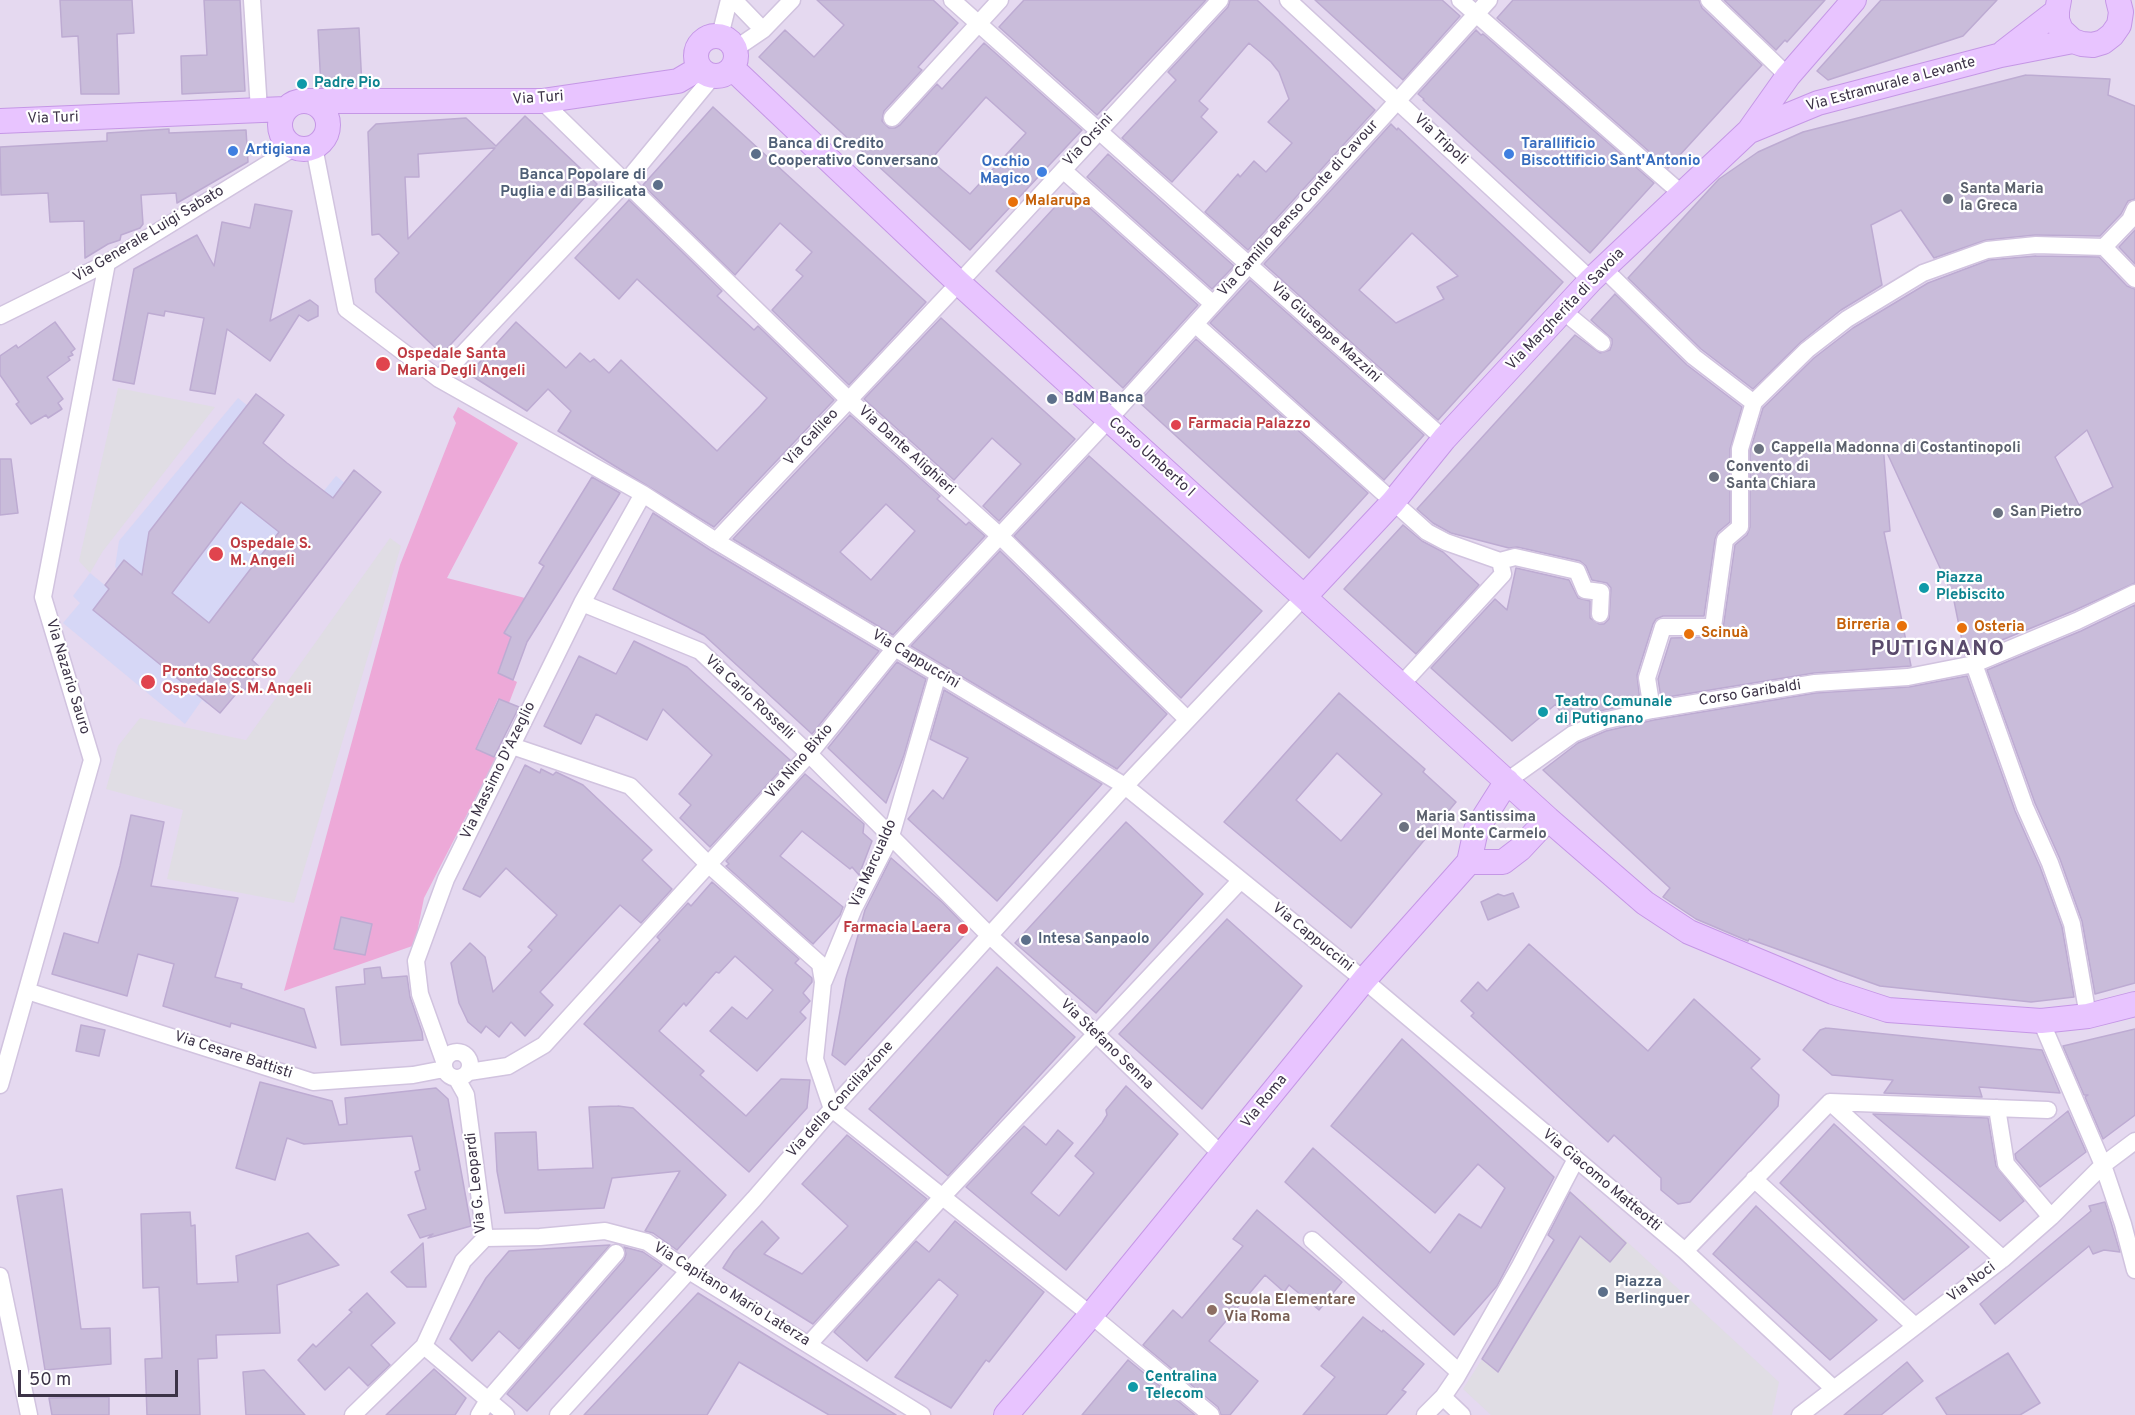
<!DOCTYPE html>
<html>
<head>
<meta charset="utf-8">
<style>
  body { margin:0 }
  #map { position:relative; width:2135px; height:1415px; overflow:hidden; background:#ede4f4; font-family:Overpass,sans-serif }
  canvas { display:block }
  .scale { position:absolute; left:18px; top:1370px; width:160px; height:27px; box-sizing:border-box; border:3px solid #3c3347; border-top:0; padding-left:8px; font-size:18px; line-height:21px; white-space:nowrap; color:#3c3347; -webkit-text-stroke:4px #fff; paint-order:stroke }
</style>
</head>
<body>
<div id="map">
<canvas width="2135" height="1415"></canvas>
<div class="scale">50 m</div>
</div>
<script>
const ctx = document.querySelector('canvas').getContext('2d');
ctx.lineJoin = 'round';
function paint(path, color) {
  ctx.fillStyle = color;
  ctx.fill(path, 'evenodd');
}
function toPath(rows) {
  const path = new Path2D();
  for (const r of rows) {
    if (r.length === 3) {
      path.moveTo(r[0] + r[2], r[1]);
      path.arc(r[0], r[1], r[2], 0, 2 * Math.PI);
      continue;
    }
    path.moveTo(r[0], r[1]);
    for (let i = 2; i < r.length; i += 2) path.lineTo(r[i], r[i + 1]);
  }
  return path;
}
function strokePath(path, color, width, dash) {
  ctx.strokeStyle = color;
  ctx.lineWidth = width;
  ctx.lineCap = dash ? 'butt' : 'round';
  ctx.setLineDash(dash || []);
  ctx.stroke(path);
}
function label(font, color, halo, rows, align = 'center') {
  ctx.font = font + ' Overpass,sans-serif';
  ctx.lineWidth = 4.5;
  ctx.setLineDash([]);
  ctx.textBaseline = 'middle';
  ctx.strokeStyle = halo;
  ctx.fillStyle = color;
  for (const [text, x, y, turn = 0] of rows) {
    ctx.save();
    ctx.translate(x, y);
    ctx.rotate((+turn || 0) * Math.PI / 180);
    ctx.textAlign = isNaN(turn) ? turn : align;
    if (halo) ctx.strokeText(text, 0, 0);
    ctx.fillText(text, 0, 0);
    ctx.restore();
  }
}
paint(toPath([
  [0,0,2135,0,2135,1415,0,1415]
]), '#e5d9f0');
paint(toPath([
  [238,398,264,419,241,446,314,503,336,476,362,497,225,681,207,704,202,700,185,724,63,623,80,603,73,596,90,573,112,591,124,576,115,567,119,541]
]), '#d6d7f6');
paint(toPath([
  [458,407,518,443,447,578,525,598,505,633,511,637,498,672,517,682,509,703,498,699,476,748,496,758,424,898,418,928,418,944,284,991,400,565,456,423,453,417]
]), '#eda9d8');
paint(toPath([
  [118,388,215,407,103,551,90,573,79,561],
  [390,538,401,546,294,903,167,879,183,810,106,789,118,746,140,718,246,740],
  [1583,1201,1779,1382,1772,1415,1491,1415,1463,1389]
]), '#e0dde4');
const building = toPath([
  [60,0,132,0,134,33,117,34,119,94,81,94,78,36,62,37,60,0],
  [204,0,240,0,245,91,182,94,181,56,207,55,204,0],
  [817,0,933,0,958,23,918,67,922,70,884,111,882,121,889,128,895,128,900,125,937,84,942,89,984,43,1082,130,970,250,759,57,785,30,814,57,844,25,817,0],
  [986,97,1026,133,970,194,936,165,939,162,933,157,986,97],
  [1024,0,1206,0,1097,115,999,27,1024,0],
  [1230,0,1257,0,1375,110,1248,250,1205,212,1238,174,1240,177,1254,161,1266,172,1292,143,1268,122,1289,99,1279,72,1271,62,1249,43,1199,101,1208,109,1201,117,1217,132,1172,182,1122,138,1176,80,1168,72,1228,7,1230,0],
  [1315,0,1442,0,1460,16,1403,80,1315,0],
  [1513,0,1699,0,1702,8,1762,65,1668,168,1497,18,1513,0],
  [1724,0,1825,0,1787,42,1785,40,1776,50,1724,0],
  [1881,0,1997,0,1963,36,1828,80,1817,71,1881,0],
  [359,28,362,87,321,87,318,30,359,28],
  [1476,30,1481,35,1483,34,1654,183,1590,253,1423,100,1424,99,1418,94,1476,30],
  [2026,75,2110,79,2108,95,2135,106,2135,199,2128,201,2121,214,2100,236,2035,235,1986,240,1934,258,1901,210,1871,225,1882,285,1841,310,1801,342,1753,389,1701,349,1628,278,1719,179,1758,152,1803,132,2026,75],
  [713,107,926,302,849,385,772,310,803,276,796,270,812,252,780,223,735,275,643,185,713,107],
  [525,116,597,184,442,354,376,292,375,279,399,253,379,234,372,235,368,132,376,124,466,118,496,146,525,116],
  [495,148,408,239,405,177,419,177,418,154,495,148],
  [1391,124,1397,130,1398,128,1563,282,1438,420,1264,264,1391,124],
  [1412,233,1458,276,1437,287,1444,299,1396,323,1359,290,1412,233],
  [169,129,169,133,246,130,248,162,177,203,176,193,141,195,143,224,140,228,121,235,120,240,108,244,85,258,84,221,50,222,48,193,1,195,0,147,107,141,107,133,169,129],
  [1108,154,1234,266,1212,289,1087,177,1108,154],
  [1073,193,1198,305,1123,388,996,271,1065,196,1068,198,1073,193],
  [629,200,722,291,717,296,754,330,758,326,834,400,714,527,558,431,571,411,548,389,527,411,469,374,516,322,566,368,580,353,590,362,594,359,609,373,621,360,717,451,760,406,767,398,637,279,619,299,575,258,629,200],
  [255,204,292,211,270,321,310,300,318,306,318,316,308,321,299,315,270,361,227,329,215,394,190,390,204,318,165,311,164,316,148,313,134,384,113,380,134,269,197,235,214,266,222,222,250,228,255,204],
  [2135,230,2135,264,2119,247,2135,230],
  [2036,256,2099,257,2127,286,2135,289,2135,583,2073,611,1965,655,1953,596,1883,444,1890,531,1884,532,1911,666,1814,673,1661,698,1658,679,1671,638,1714,637,1721,633,1723,629,1735,545,1747,535,1750,527,1750,451,1763,408,1814,358,1853,328,1928,283,1989,260,2036,256],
  [2087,430,2113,487,2079,505,2055,457,2087,430],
  [1250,280,1424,435,1384,480,1210,323,1250,280],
  [1615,294,1687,365,1742,407,1730,449,1730,522,1718,532,1715,539,1704,616,1663,616,1656,619,1653,624,1637,675,1640,702,1600,711,1567,725,1556,704,1512,741,1431,668,1495,599,1507,610,1516,568,1569,580,1578,598,1590,601,1590,618,1599,624,1604,624,1609,619,1611,588,1607,583,1592,580,1586,566,1580,561,1517,547,1509,548,1451,533,1433,523,1417,509,1575,335,1600,353,1610,350,1612,344,1612,339,1591,320,1615,294],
  [941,318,1075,439,999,521,983,506,1021,464,992,438,954,480,864,399,941,318],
  [55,322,75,349,71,352,73,355,68,357,70,360,47,377,63,399,58,403,62,409,48,418,46,415,31,424,16,404,19,402,0,375,0,356,16,345,18,348,55,322],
  [1196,339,1368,493,1309,558,1139,402,1196,339],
  [256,394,284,415,263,443,287,463,333,498,354,470,381,492,252,660,261,668,244,691,241,688,220,713,93,610,109,589,105,585,124,560,142,575,149,532,256,394],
  [241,502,279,532,209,623,172,593,241,502],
  [850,415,940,496,937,499,966,525,969,522,985,536,893,635,733,539,850,415],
  [886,504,915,531,871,580,840,552,886,504],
  [1089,456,1262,611,1181,698,1014,536,1089,456],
  [0,459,11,459,18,513,0,515,0,459],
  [592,477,620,493,527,642,513,680,498,673,511,637,504,633,544,566,539,563,592,477],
  [653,513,710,550,879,651,812,734,704,635,613,589,653,513],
  [1403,525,1422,541,1443,552,1479,585,1416,654,1344,589,1403,525],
  [1000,551,1167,714,1117,769,911,646,1000,551],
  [2135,605,2135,983,2095,994,2082,921,2060,859,2035,803,1987,670,2081,631,2135,605],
  [634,641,687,667,790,760,710,847,680,818,691,805,679,794,712,755,663,709,647,740,596,714,581,744,544,726,579,656,616,674,634,641],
  [897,662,926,679,904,755,886,803,828,748,897,662],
  [1967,676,2015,811,2040,867,2062,927,2074,997,2031,1002,1880,986,1749,939,1748,941,1696,919,1663,897,1670,888,1543,770,1578,743,1606,731,1654,720,1816,693,1909,687,1967,676],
  [944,690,1102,784,997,901,908,819,933,790,943,799,968,758,930,739,944,690],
  [1339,693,1425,769,1423,772,1456,802,1351,928,1224,822,1339,693],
  [1337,753,1382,794,1341,841,1296,800,1337,753],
  [499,699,519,707,494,757,476,749,499,699],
  [525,765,540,773,541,769,553,775,556,772,583,785,652,850,642,860,672,889,641,923,620,905,540,992,553,1005,525,1036,511,1022,499,1037,486,1026,481,1033,468,1022,459,1003,451,963,470,943,485,957,493,992,532,950,528,947,557,915,506,868,480,897,463,889,525,765],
  [805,774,864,824,863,833,872,841,859,875,852,867,850,869,802,831,780,856,843,907,840,915,813,944,726,866,729,864,726,861,805,774],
  [131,815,164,822,151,886,238,898,215,977,242,984,241,988,304,1009,316,1048,231,1023,230,1027,163,1006,174,964,138,954,127,996,52,974,64,933,98,943,120,866,131,815],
  [1126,822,1203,894,1096,1013,1015,943,1126,822],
  [891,858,943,903,969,930,845,1065,832,1055,846,979,865,910,891,858],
  [712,882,799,959,795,963,812,978,812,982,803,993,810,1001,800,1012,806,1018,757,1071,710,1031,732,1007,747,1019,773,990,735,956,719,973,716,972,686,1006,684,1003,659,1031,704,1071,700,1075,746,1116,781,1079,810,1080,807,1108,749,1172,584,1024,660,940,657,937,688,903,691,906,712,882],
  [1513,893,1519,907,1488,920,1481,902,1498,894,1504,896,1513,893],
  [341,917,372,924,365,955,334,949,341,917],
  [1227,919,1302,986,1202,1109,1119,1034,1227,919],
  [1529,944,1648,1051,1694,999,1760,1059,1751,1068,1779,1095,1778,1106,1690,1202,1678,1204,1661,1190,1661,1178,1614,1135,1608,1142,1471,1016,1474,1013,1461,1001,1478,982,1487,991,1529,944],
  [380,967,382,978,407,976,410,997,422,1032,423,1040,341,1045,336,987,365,984,364,969,380,967],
  [997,967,1075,1037,948,1176,869,1109,997,967],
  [81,1025,105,1030,99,1056,76,1051,81,1025],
  [1826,1028,2042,1050,2060,1093,1979,1087,1982,1097,1884,1093,1893,1080,1832,1075,1803,1050,1820,1030,1826,1028],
  [2135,1029,2135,1115,2103,1139,2085,1097,2088,1095,2084,1095,2063,1046,2135,1029],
  [1402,1039,1554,1177,1497,1286,1454,1335,1285,1182,1313,1148,1430,1253,1459,1214,1481,1228,1505,1188,1478,1164,1435,1213,1331,1126,1402,1039],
  [260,1082,332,1101,339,1125,347,1124,345,1098,436,1088,448,1099,471,1226,428,1238,433,1234,420,1238,408,1215,426,1209,415,1172,420,1170,412,1136,304,1144,287,1138,275,1180,236,1168,260,1082],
  [1126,1086,1178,1134,1066,1270,966,1187,1024,1126,1046,1145,1058,1130,1073,1143,1031,1193,1059,1216,1094,1173,1075,1156,1102,1123,1107,1115,1106,1110,1126,1086],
  [618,1106,633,1108,726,1195,677,1250,653,1233,645,1231,680,1171,612,1178,604,1208,505,1213,497,1171,495,1133,536,1132,538,1170,593,1168,589,1107,618,1106],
  [2068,1111,2086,1152,2040,1187,2016,1159,2015,1154,2068,1111],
  [1873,1114,1988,1118,1996,1166,2024,1201,2000,1221,1873,1114],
  [1834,1124,1969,1247,1904,1300,1780,1183,1834,1124],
  [847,1135,927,1199,813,1324,723,1268,734,1251,762,1221,779,1238,764,1254,802,1274,848,1226,802,1184,847,1135],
  [62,1189,81,1329,110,1328,111,1364,45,1370,17,1196,62,1189],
  [1570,1192,1626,1243,1610,1262,1580,1236,1498,1372,1482,1359,1554,1240,1548,1235,1570,1192],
  [2105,1202,2120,1252,2104,1250,2093,1254,2089,1246,1995,1324,1980,1304,2091,1211,2089,1206,2105,1202],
  [1756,1206,1877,1320,1830,1360,1713,1254,1756,1206],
  [1257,1210,1342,1282,1319,1310,1289,1285,1284,1292,1265,1275,1209,1341,1258,1381,1230,1415,1221,1415,1218,1407,1143,1345,1173,1310,1182,1318,1243,1246,1233,1239,1257,1210],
  [190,1212,191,1226,195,1225,197,1284,238,1282,236,1256,308,1233,339,1265,277,1285,280,1333,216,1335,217,1358,198,1359,200,1415,147,1415,145,1359,162,1358,159,1287,143,1288,141,1214,190,1212],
  [955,1221,1044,1292,989,1362,986,1360,951,1408,895,1377,958,1295,939,1279,867,1361,834,1332,916,1241,929,1252,955,1221],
  [423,1243,426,1287,407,1287,391,1272,423,1243],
  [610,1245,519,1349,499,1331,472,1361,450,1339,486,1278,509,1251,610,1245],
  [624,1247,643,1252,662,1265,527,1411,507,1394,624,1260,626,1254,624,1247],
  [367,1293,395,1323,371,1345,390,1365,368,1386,349,1367,325,1390,298,1360,313,1344,316,1347,352,1312,349,1310,367,1293],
  [698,1293,790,1350,896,1415,829,1415,739,1362,707,1415,584,1415,698,1293],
  [1363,1317,1382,1332,1383,1330,1424,1364,1402,1390,1406,1392,1386,1415,1303,1415,1335,1377,1321,1366,1363,1317],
  [2008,1353,2040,1403,2020,1415,1947,1415,1936,1398,2008,1353],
  [1128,1360,1195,1415,1082,1415,1128,1360],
  [1907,1362,1923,1381,1881,1415,1844,1415,1907,1362],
  [434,1369,466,1398,455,1415,386,1415,434,1369],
  [264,1370,305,1415,246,1415,243,1372,264,1370],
  [109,1397,109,1415,52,1415,49,1398,109,1397]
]);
paint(building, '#c9bcda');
strokePath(building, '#bdabd2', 1.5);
const street = toPath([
  [252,0,259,110],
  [734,0,763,30],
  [952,0,1444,439],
  [1288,0,1591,280],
  [1460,0,1682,194],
  [1709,0,1788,76],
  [720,36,729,0],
  [735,49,763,30,792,0],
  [542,101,848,399,1000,536,1187,719],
  [892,118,1000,0],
  [314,147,346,309,439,379,643,494,716,541,1125,786,1364,980,1685,1251,1833,1388],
  [1063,170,1213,304],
  [2104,247,2130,220,2135,209],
  [2104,247,2135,279],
  [1603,268,1694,357,1754,403],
  [1563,311,1602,343],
  [0,316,107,263,295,147],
  [1195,324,1427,532,1446,542,1500,561,1503,574,1401,685],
  [439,379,625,183,714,75],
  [716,541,959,283,1220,0],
  [1500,561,1515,557,1577,571,1585,590,1601,592,1600,614],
  [582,603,700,651,809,754,990,936,1096,1034,1222,1155],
  [1974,664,2025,807,2050,863,2072,924,2088,1016],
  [1652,710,1647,678,1663,627,1713,627,1725,540,1740,527,1740,449,1754,402,1807,350,1847,319,1923,273,1987,250,2036,245,2104,247],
  [512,746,630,786,708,864,820,964,823,982,815,1059,832,1109,1091,1315,1211,1415],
  [1507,781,1573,734,1603,721,1652,710,1815,683,1908,677,1974,664,2077,621,2135,593],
  [824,981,854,908,891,836,938,674],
  [27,991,313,1082,413,1075,444,1069],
  [2041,1021,2103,1165,2123,1224,2135,1270],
  [457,1065,13],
  [444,1061,420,994,416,961,446,879,582,603,643,494],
  [469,1072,508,1066,544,1045,809,754,895,648,1109,419,1489,0],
  [0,1085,92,760,43,597,107,263],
  [1830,1102,2003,1259],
  [1830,1102,2048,1110],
  [1997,1108,2006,1164,2051,1217],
  [1754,1179,1915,1326],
  [485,1238,540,1237,605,1231,647,1242,689,1271,922,1415],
  [1312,1240,1459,1372],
  [1685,1251,1830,1102],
  [0,1276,29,1415],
  [809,1344,943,1196,1241,880],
  [424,1346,506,1415],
  [1443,1397,1462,1415],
  [353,1415,424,1346,463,1261,485,1238,466,1095,457,1079],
  [479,1415,488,1400,616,1253],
  [558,1415,754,1199,832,1109,1125,786,1304,597],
  [1425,1415,1443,1397,1456,1378,1520,1266,1576,1159],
  [1800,1415,2003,1259,2051,1217,2103,1165,2135,1141]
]);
const secondary = toPath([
  [2059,0,2057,11,2057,20,2061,30,2073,41,2082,44,2093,45,2103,42,2112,35,2119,25,2121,12,2118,0],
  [716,56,20],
  [2004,52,2057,11],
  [732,68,959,283,1548,819,1645,903,1689,932,1833,992,1888,1010,2041,1021,2088,1016,2135,1004],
  [304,125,24],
  [305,101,542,101,678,81,700,68],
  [0,121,285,109],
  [1750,131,1818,103,2001,55,2073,41],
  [1304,597,1393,502,1444,439,1591,280,1749,131,1788,76,1854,0],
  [1469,862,1503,862,1520,849,1548,819],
  [1006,1415,1091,1315,1364,980,1469,862,1476,830,1507,781]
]);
strokePath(street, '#d1c3df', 19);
strokePath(secondary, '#c597e6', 26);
strokePath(street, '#fff', 16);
strokePath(secondary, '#e8c4ff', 24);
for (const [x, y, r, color] of [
  [302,84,6,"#0f9aa8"],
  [233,151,6,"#3f7fe0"],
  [756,154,6,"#5c6f8a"],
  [1509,154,6,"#3f7fe0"],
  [1042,172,6,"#3f7fe0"],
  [658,185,6,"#5c6f8a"],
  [1948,199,6,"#6b7280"],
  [1013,202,6,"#e8710a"],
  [383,364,8,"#e0444e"],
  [1052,399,6,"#5c6f8a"],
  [1176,425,6,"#e0444e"],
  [1759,449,6,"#6b7280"],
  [1714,477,6,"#6b7280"],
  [1998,513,6,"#6b7280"],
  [216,554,8,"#e0444e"],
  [1924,588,6,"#0f9aa8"],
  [1902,626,6,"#e8710a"],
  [1962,628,6,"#e8710a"],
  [1689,634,6,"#e8710a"],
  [148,682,8,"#e0444e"],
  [1543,712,6,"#0f9aa8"],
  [1404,827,6,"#6b7280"],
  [963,929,6,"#e0444e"],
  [1026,940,6,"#5c6f8a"],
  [1603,1292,6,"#5c6f8a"],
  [1212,1310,6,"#8d6e63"],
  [1133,1387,6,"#0f9aa8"]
]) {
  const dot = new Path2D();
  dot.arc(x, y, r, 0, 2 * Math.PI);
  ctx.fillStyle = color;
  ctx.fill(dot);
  strokePath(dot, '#fff', 2);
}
label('bold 15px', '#0d838f', '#fff', [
  ["Padre Pio",314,84],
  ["Piazza",1936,579],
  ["Plebiscito",1936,596],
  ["Teatro Comunale",1555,703],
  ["di Putignano",1555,720],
  ["Centralina",1145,1378],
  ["Telecom",1145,1395]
], 'left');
label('15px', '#3c3347', '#fff', [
  ["Via Estramurale a Levante",1891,85,-15],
  ["Via Turi",538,99,-4],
  ["Via Turi",53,119,-2],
  ["Via Tripoli",1440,140,43],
  ["Via Orsini",1089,141,-47],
  ["Via Camillo Benso Conte di Cavour",1299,209,-48],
  ["Via Generale Luigi Sabato",149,235,-31],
  ["Via Margherita di Savoia",1566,310,-46],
  ["Via Giuseppe Mazzini",1325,333,42],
  ["Via Galileo",812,438,-47],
  ["Via Dante Alighieri",906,451,42],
  ["Corso Umberto I",1151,458,42],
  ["Via Cappuccini",915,660,31],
  ["Via Nazario Sauro",67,677,73],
  ["Corso Garibaldi",1750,694,-9],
  ["Via Carlo Rosselli",749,698,43],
  ["Via Nino Bixio",800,762,-49],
  ["Via Massimo D'Azeglio",499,771,-64],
  ["Via Marcualdo",874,864,-66],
  ["Via Cappuccini",1312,938,39],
  ["Via Stefano Senna",1106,1045,44],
  ["Via Cesare Battisti",233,1056,18],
  ["Via della Conciliazione",841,1100,-48],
  ["Via Roma",1265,1102,-51],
  ["Via Giacomo Matteotti",1601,1181,40],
  ["Via G. Leopardi",477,1183,-96],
  ["Via Noci",1972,1283,-37],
  ["Via Capitano Mario Laterza",731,1295,32]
]);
label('bold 15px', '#4e5e75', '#fff', [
  ["Banca di Credito",768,145],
  ["Cooperativo Conversano",768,162],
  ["Banca Popolare di",646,176,"right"],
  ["Puglia e di Basilicata",646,193,"right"],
  ["BdM Banca",1064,399],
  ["Intesa Sanpaolo",1038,940],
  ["Piazza",1615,1283],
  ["Berlinguer",1615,1300]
], 'left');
label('bold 15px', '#366cbe', '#fff', [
  ["Tarallificio",1521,145],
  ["Biscottificio Sant'Antonio",1521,162],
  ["Artigiana",245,151],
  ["Occhio",1030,163,"right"],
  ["Magico",1030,180,"right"]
], 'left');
label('bold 15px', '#5b616d', '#fff', [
  ["Santa Maria",1960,190],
  ["la Greca",1960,207],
  ["Cappella Madonna di Costantinopoli",1771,449],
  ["Convento di",1726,468],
  ["Santa Chiara",1726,485],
  ["San Pietro",2010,513],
  ["Maria Santissima",1416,818],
  ["del Monte Carmelo",1416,835]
], 'left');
label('bold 15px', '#c56008', '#fff', [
  ["Malarupa",1025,202],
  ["Birreria",1890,626,"right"],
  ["Osteria",1974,628],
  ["Scinuà",1701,634]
], 'left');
label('bold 15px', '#be3a42', '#fff', [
  ["Ospedale Santa",397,355],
  ["Maria Degli Angeli",397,372],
  ["Farmacia Palazzo",1188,425],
  ["Ospedale S.",230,545],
  ["M. Angeli",230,562],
  ["Pronto Soccorso",162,673],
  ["Ospedale S. M. Angeli",162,690],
  ["Farmacia Laera",951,929,"right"]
], 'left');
label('bold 15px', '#785e54', '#fff', [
  ["Scuola Elementare",1224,1301],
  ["Via Roma",1224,1318]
], 'left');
ctx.letterSpacing = '1.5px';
label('bold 21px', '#594a6b', '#fff', [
  ["PUTIGNANO",1938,651]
]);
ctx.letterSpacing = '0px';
</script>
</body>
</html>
